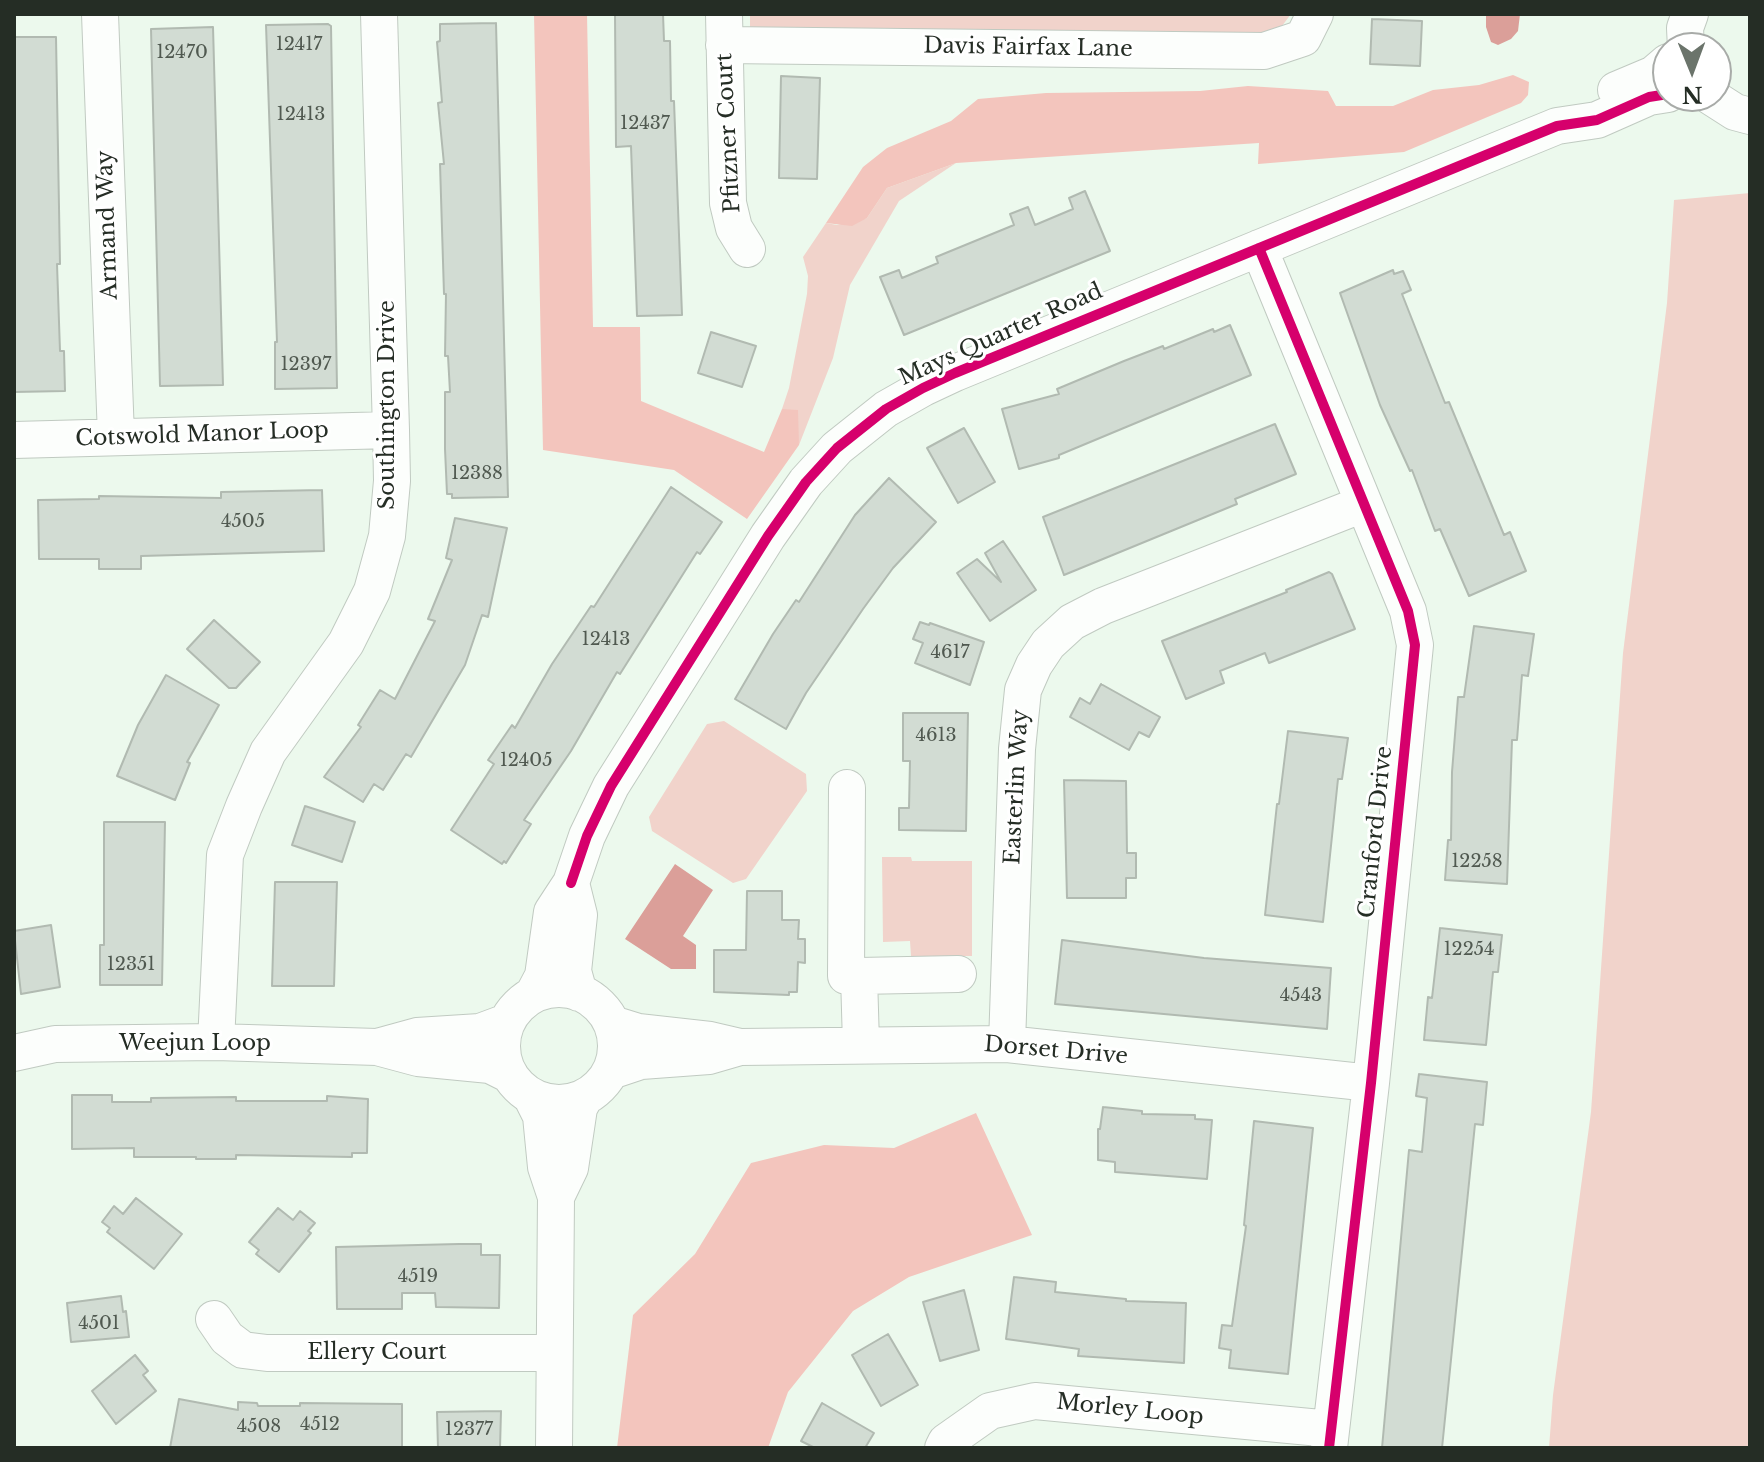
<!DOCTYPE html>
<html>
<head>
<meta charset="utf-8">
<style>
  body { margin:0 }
  #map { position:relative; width:1764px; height:1462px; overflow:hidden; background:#ecf9ed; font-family:"Libre Baskerville",serif }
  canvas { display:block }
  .frame { position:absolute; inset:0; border:16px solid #252d25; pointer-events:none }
  .north { position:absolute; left:1652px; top:32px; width:80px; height:80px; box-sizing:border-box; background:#fff; border:2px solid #a8aba8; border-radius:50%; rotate:179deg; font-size:22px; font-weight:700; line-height:32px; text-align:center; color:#252d25 }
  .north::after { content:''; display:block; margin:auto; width:28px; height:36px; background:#6b746b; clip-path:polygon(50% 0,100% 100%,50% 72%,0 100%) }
</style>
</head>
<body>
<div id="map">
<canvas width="1764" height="1462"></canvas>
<div class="frame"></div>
<div class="north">N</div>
</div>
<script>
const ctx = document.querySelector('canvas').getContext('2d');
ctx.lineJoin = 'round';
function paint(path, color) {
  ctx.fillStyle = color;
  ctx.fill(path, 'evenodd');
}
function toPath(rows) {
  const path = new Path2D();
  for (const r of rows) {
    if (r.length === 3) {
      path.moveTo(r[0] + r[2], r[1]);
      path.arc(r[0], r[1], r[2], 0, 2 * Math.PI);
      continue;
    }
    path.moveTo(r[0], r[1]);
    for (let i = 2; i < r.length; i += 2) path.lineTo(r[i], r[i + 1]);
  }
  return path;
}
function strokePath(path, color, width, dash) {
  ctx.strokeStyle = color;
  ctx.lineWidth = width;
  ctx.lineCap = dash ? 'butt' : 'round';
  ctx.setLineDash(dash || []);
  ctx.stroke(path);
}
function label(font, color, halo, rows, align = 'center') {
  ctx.font = font + ' "Libre Baskerville",serif';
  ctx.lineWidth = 6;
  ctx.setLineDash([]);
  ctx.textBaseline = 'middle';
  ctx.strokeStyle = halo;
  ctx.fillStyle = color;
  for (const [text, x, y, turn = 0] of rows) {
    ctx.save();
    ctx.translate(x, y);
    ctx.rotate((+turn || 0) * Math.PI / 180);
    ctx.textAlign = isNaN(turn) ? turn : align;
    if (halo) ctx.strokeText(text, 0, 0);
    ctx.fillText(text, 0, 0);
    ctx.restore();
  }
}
paint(toPath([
  [750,14,1291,14,1282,26,1259,34,750,27],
  [956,163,899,201,850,285,833,358,799,445,793,416,782,409,789,388,807,294,808,276,803,257,826,223,837,225,867,218,887,188],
  [1750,193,1750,1448,1549,1448,1553,1395,1591,1112,1623,653,1667,303,1674,200],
  [724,721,806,774,807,791,746,879,733,883,652,831,649,817,707,724],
  [882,857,911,857,912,861,972,861,972,956,911,956,910,941,883,942]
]), '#f1d3cb');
paint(toPath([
  [534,14,587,14,593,327,640,327,641,401,764,452,782,409,798,410,799,445,747,519,674,470,543,450],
  [1513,75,1529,82,1528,95,1521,103,1404,152,1258,164,1259,143,956,163,887,188,867,218,852,226,826,223,863,167,887,148,951,121,978,99,1046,93,1200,91,1248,86,1328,91,1336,106,1393,106,1433,90,1479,85],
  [976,1113,1032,1235,909,1277,853,1311,788,1392,768,1448,617,1448,633,1315,695,1254,751,1163,824,1145,894,1148]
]), '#f3c5bd');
paint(toPath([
  [1486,14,1520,14,1518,31,1511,39,1498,45,1491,42,1486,27],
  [675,864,713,890,683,936,696,945,696,969,671,969,625,939]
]), '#db9f99');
const building = toPath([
  [615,14,663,14,664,41,670,41,671,101,674,101,682,315,637,316,631,146,616,147,615,14],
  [1372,19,1422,21,1420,66,1370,64,1372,19],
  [496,23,508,497,452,498,452,494,447,494,445,449,445,392,450,392,448,356,445,356,446,294,444,294,440,164,444,164,438,103,442,102,437,42,440,41,440,24,496,23],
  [328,24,331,26,337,388,275,389,275,342,277,342,266,25,328,24],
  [213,27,223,385,160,386,151,29,213,27],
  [14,37,56,37,60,264,57,264,60,351,64,351,65,391,14,392,14,37],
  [781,76,820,78,817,179,779,178,781,76],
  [1085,191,1110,251,904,335,880,277,899,270,902,278,938,263,936,257,1014,225,1010,214,1028,207,1035,225,1073,209,1069,198,1085,191],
  [1393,270,1394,274,1403,271,1411,290,1402,294,1445,403,1449,402,1504,535,1510,532,1526,571,1469,596,1440,529,1435,531,1412,470,1410,471,1380,405,1340,293,1393,270],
  [1230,325,1251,375,1059,455,1059,458,1019,469,1002,409,1059,394,1057,389,1124,361,1163,346,1164,349,1213,329,1214,332,1230,325],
  [711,332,756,346,742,387,698,373,711,332],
  [1275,424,1296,474,1235,499,1237,504,1064,575,1043,517,1275,424],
  [964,428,995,482,958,503,927,448,964,428],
  [889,478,936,522,893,568,863,609,806,693,786,729,735,699,773,634,796,600,799,602,855,515,889,478],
  [671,487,722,522,700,554,697,552,620,674,617,672,571,751,524,820,531,824,506,863,504,861,502,864,451,830,494,764,488,760,512,725,515,728,552,664,591,606,594,607,671,487],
  [322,490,324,551,141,556,141,569,99,569,99,559,39,559,38,500,99,499,99,496,221,498,221,492,322,490],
  [455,518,507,528,488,617,482,615,465,665,411,757,406,754,383,790,374,784,363,802,324,777,361,727,358,725,380,690,395,699,435,621,428,619,452,560,446,558,455,518],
  [1003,541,1036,590,990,621,957,573,977,559,1001,582,985,553,1003,541],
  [1329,572,1332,574,1355,629,1269,663,1265,653,1220,671,1224,683,1186,699,1162,641,1287,592,1286,590,1329,572],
  [214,620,260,662,236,688,229,688,187,649,214,620],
  [920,622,929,625,930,623,984,642,970,685,915,663,923,643,913,639,920,622],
  [1474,626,1534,634,1528,676,1522,675,1517,740,1512,740,1507,884,1445,880,1448,840,1451,840,1452,772,1458,697,1464,697,1474,626],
  [166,675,219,705,187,762,190,763,175,800,117,776,138,725,166,675],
  [1101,684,1160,717,1149,737,1139,732,1129,750,1070,717,1080,698,1090,704,1101,684],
  [903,713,968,713,966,831,899,830,899,808,909,808,910,761,903,761,903,713],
  [1288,731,1348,738,1342,779,1338,779,1323,922,1265,915,1277,804,1279,804,1288,731],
  [1064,780,1126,781,1127,853,1136,853,1136,878,1126,878,1126,898,1067,898,1064,780],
  [305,806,355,822,342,862,292,845,305,806],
  [104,822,165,822,162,985,100,985,100,945,104,945,104,822],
  [275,882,337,882,334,986,272,986,275,882],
  [747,891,782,891,782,920,799,920,798,939,805,939,805,963,798,962,797,992,789,992,789,995,714,992,714,950,746,950,747,891],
  [51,925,60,987,21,994,14,931,51,925],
  [1440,928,1502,935,1498,972,1493,972,1486,1045,1424,1040,1428,997,1432,998,1440,928],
  [1062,940,1204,958,1331,968,1327,1029,1055,1004,1062,940],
  [1419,1074,1487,1082,1483,1125,1475,1124,1442,1448,1382,1448,1409,1150,1422,1152,1427,1098,1416,1096,1419,1074],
  [72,1095,112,1095,112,1102,151,1102,151,1098,236,1097,236,1101,327,1101,327,1096,368,1099,367,1153,352,1153,352,1157,236,1155,236,1159,196,1159,196,1157,134,1157,134,1148,72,1149,72,1095],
  [1103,1107,1142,1111,1142,1114,1195,1115,1195,1119,1212,1120,1207,1179,1115,1172,1115,1162,1098,1160,1098,1129,1100,1129,1103,1107],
  [1254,1121,1313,1128,1288,1374,1229,1368,1231,1350,1219,1348,1222,1325,1232,1326,1246,1226,1244,1225,1254,1121],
  [136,1198,182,1234,154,1269,107,1232,110,1228,102,1222,114,1206,123,1214,136,1198],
  [278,1208,293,1220,300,1211,315,1223,308,1231,311,1233,279,1272,256,1254,259,1250,249,1242,278,1208],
  [459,1244,481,1244,481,1255,500,1255,499,1308,436,1307,435,1293,402,1293,402,1309,337,1309,336,1247,459,1244],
  [1014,1277,1056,1282,1055,1292,1126,1299,1126,1301,1186,1303,1184,1363,1078,1356,1079,1349,1006,1339,1014,1277],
  [964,1290,979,1350,940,1361,923,1302,964,1290],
  [121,1296,123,1312,126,1311,129,1337,71,1342,67,1303,121,1296],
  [888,1334,918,1385,881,1406,852,1355,888,1334],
  [135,1355,148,1371,143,1375,156,1391,116,1424,92,1391,135,1355],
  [179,1399,238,1410,238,1402,257,1403,258,1406,300,1406,300,1403,402,1404,402,1448,170,1448,179,1399],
  [822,1403,874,1433,865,1448,815,1448,801,1441,822,1403],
  [501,1411,500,1448,438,1448,437,1412,501,1411]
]);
paint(building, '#d2dcd3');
strokePath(building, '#b1bab1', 2);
const minor = toPath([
  [100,14,116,436],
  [724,14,728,203,734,228,747,249],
  [724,45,1264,51,1303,38,1315,14],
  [1686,48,1685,28,1690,14],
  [1616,90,1654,74,1668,62],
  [1710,96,1735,112,1750,116],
  [1259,248,1408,611,1415,645,1371,1083,1329,1448],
  [14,440,391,430],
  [847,788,846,976,859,976,861,1044],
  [571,883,587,836,611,786,768,536,806,482,837,448,886,409,923,388,955,373,1486,155,1557,126,1597,120,1649,97,1668,94],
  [859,976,958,974],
  [559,1046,57],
  [533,995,543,976,552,912,571,883,579,915,573,971,579,993],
  [507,1022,480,1032,417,1036,377,1047,418,1058,490,1065,510,1075],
  [216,1042,225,855,244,806,268,752,346,643,372,591,387,536,392,481,391,430,379,14],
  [1007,1044,1017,749,1023,690,1034,665,1048,644,1072,622,1103,606,1363,504],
  [740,1047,1007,1044,1371,1083],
  [14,1053,55,1044,216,1042,377,1047],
  [611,1071,641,1061,709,1056,740,1047,710,1040,638,1032,612,1024],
  [531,1096,541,1116,546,1167,556,1197,570,1168,579,1108,585,1097],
  [214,1319,227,1338,243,1350,267,1353,554,1353],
  [554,1448,556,1197],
  [943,1448,946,1442,990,1411,1035,1401,1331,1429]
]);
strokePath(minor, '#c0cac1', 38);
strokePath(minor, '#fcfefc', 36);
strokePath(toPath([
  [1259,248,1408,611,1415,645,1371,1083,1329,1448],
  [571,883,587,836,611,786,768,536,806,482,837,448,886,409,923,388,955,373,1486,155,1557,126,1597,120,1649,97,1668,94]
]), '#d6006c', 10);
label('18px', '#505950', null, [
  ["12417",299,45],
  ["12470",182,53],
  ["12413",301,115],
  ["12437",645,124],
  ["12397",306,365],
  ["12388",477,474],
  ["4505",243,522],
  ["12413",606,640],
  ["4617",950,653],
  ["4613",936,736],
  ["12405",526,761],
  ["12258",1477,862],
  ["12254",1469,950],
  ["12351",131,965],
  ["4543",1301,996],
  ["4519",418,1277],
  ["4501",99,1324],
  ["4512",320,1425],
  ["4508",259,1427],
  ["12377",469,1430]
]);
label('22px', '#252d25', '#fff', [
  ["Davis Fairfax Lane",1028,48,1],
  ["Pfitzner Court",729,133,-93],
  ["Armand Way",108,225,-92],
  ["Mays Quarter Road",1001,335,-24],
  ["Southington Drive",388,405,-90],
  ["Cotswold Manor Loop",202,435,-2],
  ["Easterlin Way",1017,787,-87],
  ["Cranford Drive",1376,832,-84],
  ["Weejun Loop",195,1044],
  ["Dorset Drive",1056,1051,5],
  ["Ellery Court",377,1353],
  ["Morley Loop",1130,1410,6]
]);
</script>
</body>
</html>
